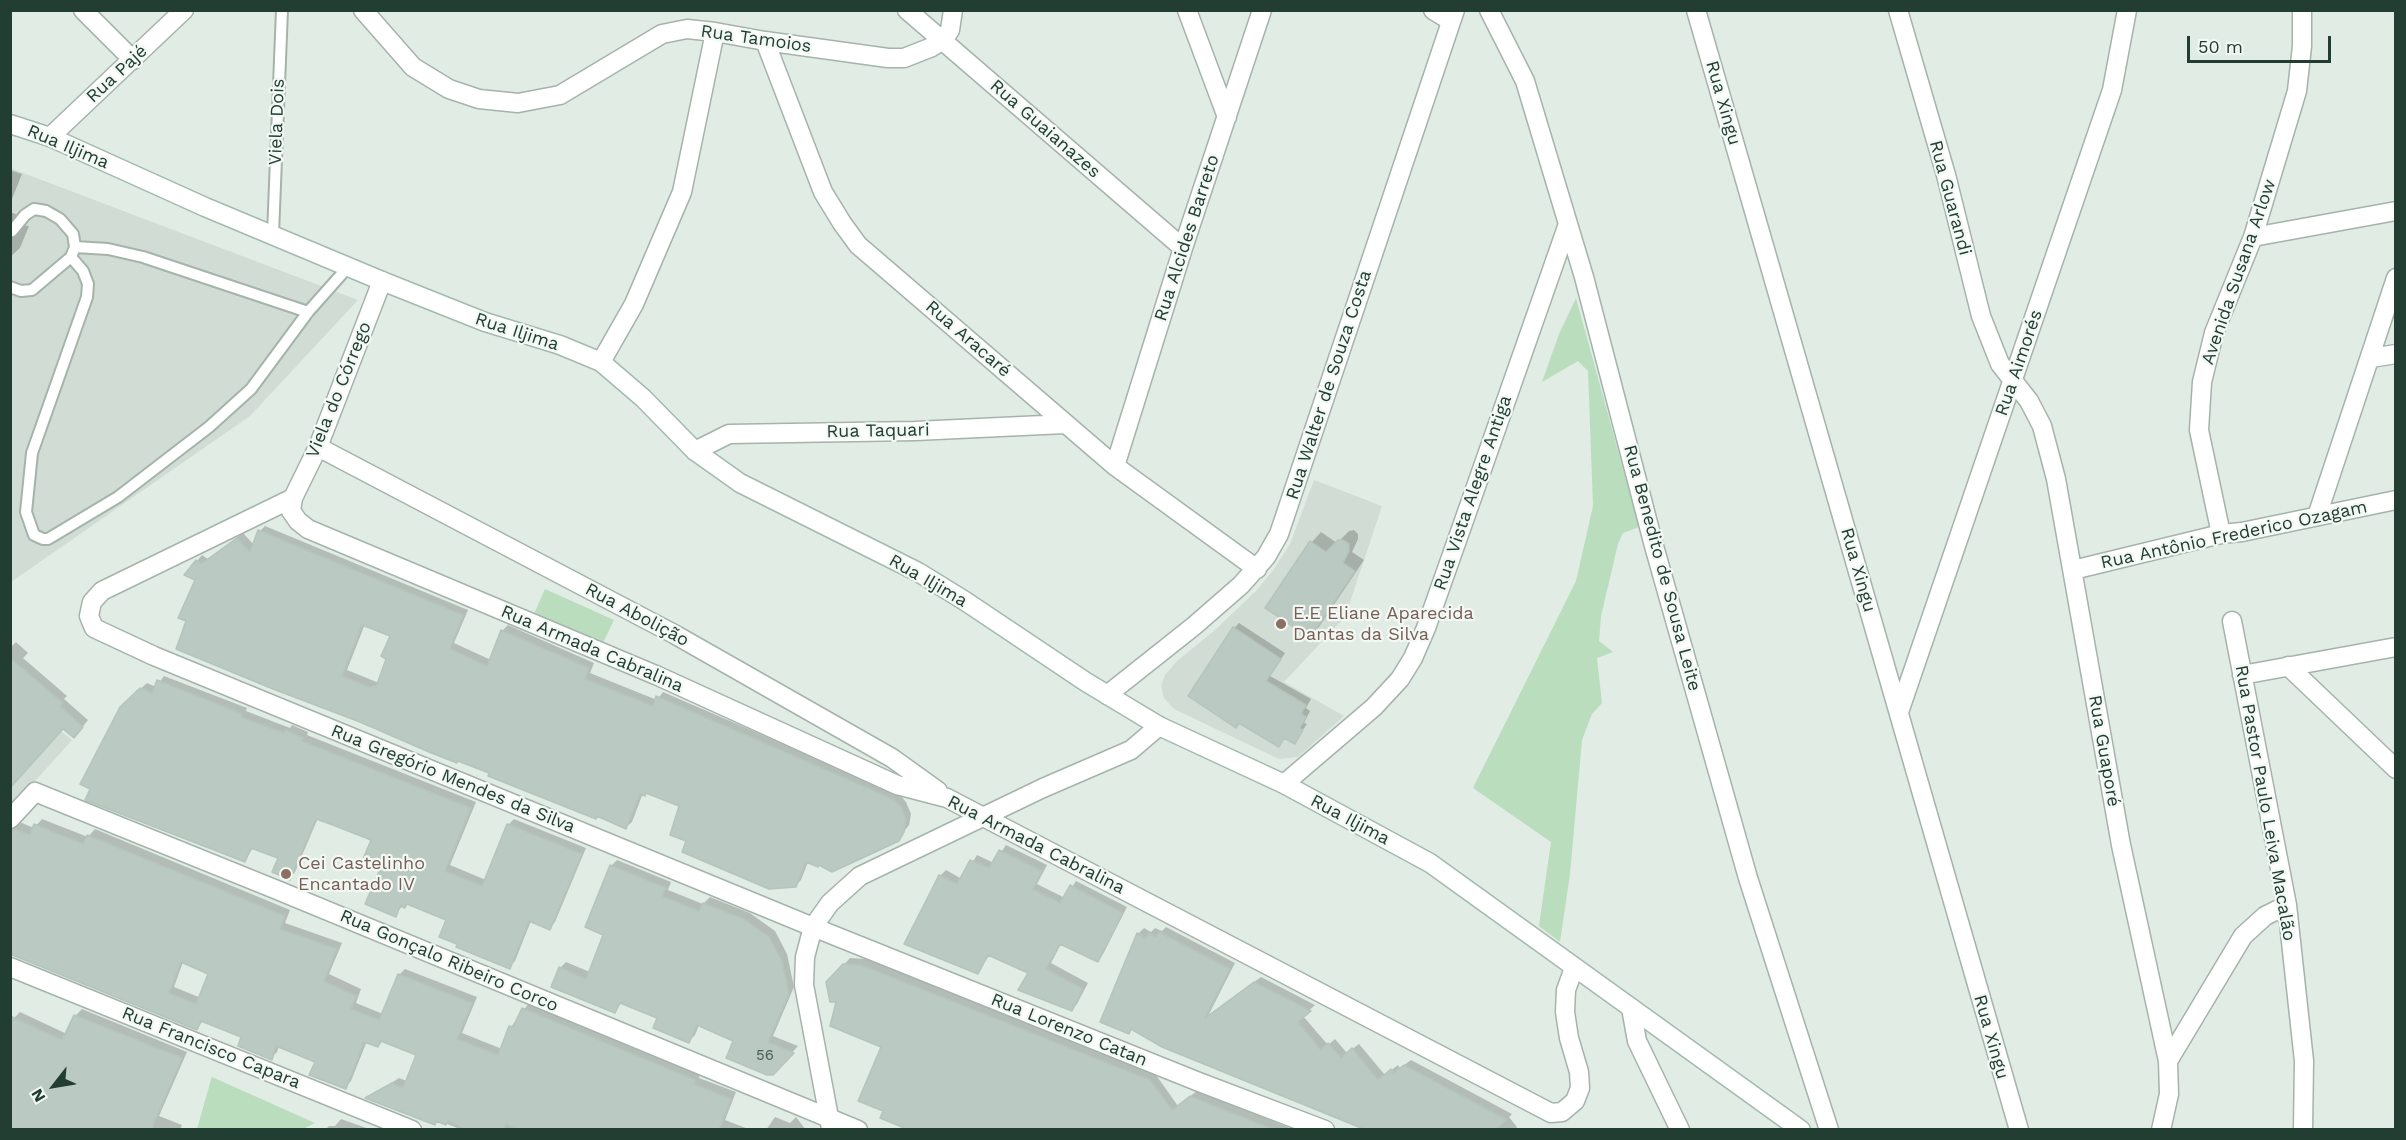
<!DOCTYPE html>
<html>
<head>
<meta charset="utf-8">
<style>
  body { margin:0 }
  #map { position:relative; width:2406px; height:1140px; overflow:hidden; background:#e1ece5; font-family:"Work Sans",sans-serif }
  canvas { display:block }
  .frame { position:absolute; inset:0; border:12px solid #223d31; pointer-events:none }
  .north { position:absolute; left:24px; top:1056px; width:60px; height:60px; -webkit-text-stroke:4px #f2f8f4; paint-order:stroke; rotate:239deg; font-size:16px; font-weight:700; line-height:24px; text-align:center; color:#223d31 }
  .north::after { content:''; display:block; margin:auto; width:21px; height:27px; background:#223d31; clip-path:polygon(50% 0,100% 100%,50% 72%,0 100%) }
  .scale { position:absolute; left:2187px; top:36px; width:144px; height:27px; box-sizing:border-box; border:3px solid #223d31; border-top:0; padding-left:8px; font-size:18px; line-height:21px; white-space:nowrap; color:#223d31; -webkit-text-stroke:4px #f2f8f4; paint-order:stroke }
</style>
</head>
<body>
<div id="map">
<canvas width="2406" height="1140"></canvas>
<div class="frame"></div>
<div class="north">N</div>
<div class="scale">50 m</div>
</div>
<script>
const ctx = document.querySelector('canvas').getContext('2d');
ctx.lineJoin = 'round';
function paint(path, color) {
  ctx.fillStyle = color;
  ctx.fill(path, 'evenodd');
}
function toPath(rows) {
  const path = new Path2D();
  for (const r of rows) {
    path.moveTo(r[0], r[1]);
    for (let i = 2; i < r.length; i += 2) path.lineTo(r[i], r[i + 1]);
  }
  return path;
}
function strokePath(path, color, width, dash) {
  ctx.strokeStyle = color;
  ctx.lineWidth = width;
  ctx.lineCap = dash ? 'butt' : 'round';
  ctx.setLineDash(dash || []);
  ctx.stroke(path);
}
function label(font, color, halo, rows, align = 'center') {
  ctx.font = font + ' "Work Sans",sans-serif';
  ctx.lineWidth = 4.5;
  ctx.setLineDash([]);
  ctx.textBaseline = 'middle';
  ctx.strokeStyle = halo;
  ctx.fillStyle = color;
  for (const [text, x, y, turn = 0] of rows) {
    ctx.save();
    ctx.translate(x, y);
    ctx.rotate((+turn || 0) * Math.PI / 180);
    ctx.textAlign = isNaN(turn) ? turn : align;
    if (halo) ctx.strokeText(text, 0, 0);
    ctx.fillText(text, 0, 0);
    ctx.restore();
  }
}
paint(toPath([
  [10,168,358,300,250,416,11,582],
  [1314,480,1382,506,1345,617,1284,682,1344,716,1298,757,1279,759,1174,709,1164,698,1161,686,1165,675,1177,661,1215,630,1256,591,1274,569,1290,544],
  [11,692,72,740,11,808]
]), '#d0dcd4');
paint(toPath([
  [1576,298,1639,527,1623,533,1618,544,1601,616,1599,641,1613,652,1597,658,1602,703,1592,714,1582,740,1570,874,1560,942,1539,926,1551,842,1473,788,1576,581,1593,506,1588,371,1578,361,1542,382,1559,334],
  [545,589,614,620,601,647,533,616],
  [212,1076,212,1077,315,1123,303,1129,197,1129]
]), '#baddbe');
paint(toPath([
  [10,170,22,174,10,204],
  [10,212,18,215,17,220,21,225,29,226,20,248,10,257],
  [265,526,468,610,454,643,491,660,502,631,508,625,594,663,590,673,657,700,663,692,883,787,901,796,906,802,911,814,909,825,898,839,819,864,808,862,801,880,795,886,688,840,681,805,647,791,643,793,632,822,626,827,491,772,430,751,178,648,188,621,197,580,197,561,202,555,208,559,243,533,254,545,260,531],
  [365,624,391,635,388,658,379,683,347,670],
  [1354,530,1358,534,1358,539,1352,552,1364,560,1319,627,1310,636,1267,608,1312,542,1321,532,1337,543,1349,531],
  [1239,623,1285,653,1270,676,1311,699,1306,708,1310,711,1304,723,1307,724,1294,742,1285,737,1278,745,1234,628],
  [16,642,28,653,23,658,67,696,64,699,88,720,80,730,63,727,10,787,10,648],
  [164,676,247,708,246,711,290,728,292,725,308,732,307,735,476,802,450,865,486,880,508,825,514,819,586,848,555,922,549,928,531,921,515,961,509,967,448,919,408,903,403,905,395,915,383,866,373,840,318,818,295,872,290,878,280,857,253,848,245,860,127,701,147,683,156,687],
  [42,819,88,837,95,829,290,910,285,923,342,943,329,974,361,989,356,1003,383,1014,399,975,405,969,477,997,462,1033,502,1049,511,1027,529,1003,700,1074,699,1078,736,1092,725,1120,751,1130,462,1130,438,1120,434,1123,368,1098,399,1078,407,1081,418,1055,383,1041,378,1046,367,1041,351,1081,345,1087,317,1061,279,1046,277,1052,271,1058,243,1036,204,1020,197,1028,10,953,10,821,13,824,22,823,34,828],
  [183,962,210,973,201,998,174,987],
  [1006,845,1047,865,1037,884,1065,898,1076,881,1127,907,1103,954,1097,960,1061,944,1051,963,1088,983,1077,1004,1072,1009,1030,972,990,954,978,972,940,876,946,870,962,879,977,855,994,863],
  [617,860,671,882,668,890,703,904,710,897,750,913,775,931,787,954,794,987,773,1036,798,1046,782,1064,735,1040,699,1025,695,1035,689,1041,659,1017,622,1002,615,1011,560,968,566,962,590,972,605,934,611,866],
  [1166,927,1235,963,1208,1016,1261,977,1315,1005,1303,1016,1328,1045,1335,1039,1347,1053,1359,1044,1385,1075,1398,1065,1400,1068,1411,1060,1512,1114,1509,1117,1517,1127,1515,1130,1369,1130,1133,1028,1129,1032,1138,934,1144,928,1151,932,1155,928,1162,931],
  [850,958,867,959,1156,1075,1178,1106,1197,1091,1295,1130,912,1130,885,1110,883,1046,838,1001,828,982],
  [82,1009,187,1052,159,1116,182,1125,180,1130,10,1130,10,1026,14,1018,20,1012,67,1034,76,1015],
  [775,1117,790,1123,796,1117,806,1130,766,1130],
  [341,1119,372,1130,325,1130,329,1126,335,1126]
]), '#0003');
const building = toPath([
  [258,530,463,615,450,649,487,666,501,630,589,668,585,679,653,706,656,696,877,792,895,801,901,807,906,820,904,832,899,841,832,872,819,865,818,867,806,862,796,887,769,889,682,852,686,841,670,835,679,806,646,793,645,796,640,794,626,829,597,816,596,819,488,776,489,773,458,761,457,763,429,752,360,722,273,689,176,649,186,621,178,618,195,580,184,575,196,560,201,564,237,538,250,552,258,530],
  [362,625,390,636,381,656,386,659,376,687,373,686,372,688,342,676,362,625],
  [1338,540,1343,540,1349,544,1349,551,1343,563,1355,571,1310,638,1265,608,1310,541,1326,552,1338,540],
  [1233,627,1281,659,1266,681,1306,705,1301,714,1306,717,1300,728,1303,730,1295,744,1284,738,1279,747,1239,723,1236,728,1188,696,1233,627],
  [10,658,63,703,60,706,83,727,74,738,63,729,10,788,10,658],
  [157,680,242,714,241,717,284,733,285,730,303,738,302,741,471,808,445,871,482,886,507,824,582,854,550,930,529,921,510,969,456,947,457,944,439,937,446,920,407,904,405,908,400,906,396,917,365,904,381,867,363,859,371,840,333,825,316,819,290,880,272,872,278,858,251,848,245,862,85,800,90,789,80,784,120,707,140,688,152,693,157,680],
  [34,824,83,844,87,835,285,916,280,929,337,949,324,981,356,996,351,1009,379,1020,398,974,472,1003,457,1039,498,1055,509,1026,513,1027,522,1008,695,1080,694,1084,731,1099,719,1130,518,1130,506,1124,504,1130,466,1130,448,1121,446,1125,436,1121,435,1125,365,1098,392,1083,403,1088,416,1055,381,1041,378,1047,364,1042,346,1089,309,1075,315,1062,276,1046,272,1060,238,1046,241,1037,201,1021,197,1030,10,954,10,830,15,829,30,835,34,824],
  [181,962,208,974,196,1004,169,993,181,962],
  [999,850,1042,871,1033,889,1060,903,1070,885,1123,913,1098,962,1060,944,1046,969,1083,989,1072,1011,1018,990,1028,973,988,955,978,974,904,944,939,875,957,884,970,860,989,868,999,850],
  [610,865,666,888,662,896,699,911,703,903,744,919,769,937,782,961,789,994,768,1042,794,1053,776,1072,773,1075,767,1075,726,1058,733,1041,697,1025,689,1043,653,1028,657,1018,620,1003,615,1013,551,987,559,967,586,979,603,935,585,927,610,865],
  [1159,932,1230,969,1205,1018,1254,982,1311,1011,1298,1022,1321,1050,1328,1043,1341,1058,1352,1048,1378,1080,1391,1069,1394,1073,1404,1065,1507,1120,1494,1130,1366,1130,1162,1047,1131,1029,1129,1034,1100,1022,1137,933,1146,938,1148,933,1156,937,1159,932],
  [843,964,861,965,1150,1080,1172,1110,1190,1096,1274,1130,909,1130,880,1118,883,1111,858,1101,881,1047,830,1026,836,1002,830,1002,826,982,843,964],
  [74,1015,182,1058,151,1130,10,1130,10,1016,62,1040,74,1015]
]);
paint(building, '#bac9c1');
strokePath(building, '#b4c5bb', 1.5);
const lane = toPath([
  [273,234,282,10],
  [75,247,108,249,143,257,308,312],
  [71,257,83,271,88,284,87,297,32,453,26,512,34,535,43,539,48,539,118,497,209,427,251,389,308,312,348,267],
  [10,287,21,291,32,290,71,257,75,247,73,234,60,219,46,211,34,209,25,215,12,231]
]);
const street = toPath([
  [83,10,133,60],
  [363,10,413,67,449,89,479,99,518,103,560,95,662,34,687,29,715,32,765,41,888,58,904,58,932,47,943,40,950,30,953,10],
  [907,10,1183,248],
  [1187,10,1227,117],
  [1433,10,1451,21],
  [1489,10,1525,81,1584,277,1654,546,1748,878,1829,1130],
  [1696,10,2019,1130],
  [1898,10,1946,175,1981,316,2000,364,2029,401,2042,426,2056,479,2121,845,2168,1061,2169,1094,2161,1130],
  [765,41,823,192,842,223,858,245,1115,466,1257,569],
  [50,137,184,10],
  [2253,237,2396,211],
  [382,281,318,447,293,498,291,511,298,521,308,529,658,676,897,785,947,798,1551,1113,1562,1112,1575,1101,1580,1088,1579,1072,1569,1038,1565,1012,1566,990,1574,968],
  [2371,358,2396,354],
  [601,362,634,304,682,192,715,32],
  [318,447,674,634,892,758,938,791],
  [695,451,729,434,915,431,1065,424],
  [1115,466,1183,248,1262,10],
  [293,498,102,591,92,602,89,616,94,628,154,656,813,927,1199,1082,1325,1130],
  [2317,516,2396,278],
  [2221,534,2199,430,2202,382,2214,333,2253,237,2297,91,2302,46,2302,10],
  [2073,570,2221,534,2242,532,2396,500],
  [2232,621,2287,905,2304,1061,2303,1130],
  [2288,666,2396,769],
  [2242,675,2396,647],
  [1107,695,1194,626,1241,585,1266,557,1279,534,1455,10],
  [1899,712,2112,90,2127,10],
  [1284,784,1374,707,1400,679,1413,658,1426,628,1473,495,1568,224],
  [10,819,35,792,282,892,858,1130],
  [10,967,412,1130],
  [1631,1008,1637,1041,1680,1130],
  [2168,1061,2243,936,2265,916,2287,905],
  [831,1128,804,985,805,957,813,927,830,903,860,876,1043,788,1131,750,1159,726]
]);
const secondary = toPath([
  [10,124,50,137,205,207,382,281,485,322,560,345,601,362,643,398,695,451,740,483,918,572,965,601,1086,682,1159,726,1284,784,1430,863,1801,1130]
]);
strokePath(lane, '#a4b4ab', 14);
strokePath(street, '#a4b4ab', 21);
strokePath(secondary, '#a3baae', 21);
strokePath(lane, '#fff', 10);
strokePath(street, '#fff', 18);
strokePath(secondary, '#fff', 18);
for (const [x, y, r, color] of [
  [1281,624,6,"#8d6e63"],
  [286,874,6,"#8d6e63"]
]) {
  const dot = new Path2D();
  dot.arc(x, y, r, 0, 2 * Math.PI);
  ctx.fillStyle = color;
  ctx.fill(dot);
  strokePath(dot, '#f2f8f4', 2);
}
label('15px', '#486055', null, [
  ["56",765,1056]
]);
label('18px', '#223d31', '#f2f8f4', [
  ["Rua Tamoios",756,39,8],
  ["Rua Pajé",117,74,-43],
  ["Rua Xingu",1723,103,74],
  ["Viela Dois",277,122,-88],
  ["Rua Guaianazes",1045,129,41],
  ["Rua Iljima",68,147,23],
  ["Rua Guarandi",1950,198,75],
  ["Rua Alcides Barreto",1187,238,-72],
  ["Avenida Susana Arlow",2239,272,-71],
  ["Rua Iljima",517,332,18],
  ["Rua Aracaré",968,339,41],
  ["Rua Aimorés",2019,363,-71],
  ["Rua Walter de Souza Costa",1329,385,-72],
  ["Viela do Córrego",339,390,-68],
  ["Rua Taquari",878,431,-1],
  ["Rua Vista Alegre Antiga",1473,493,-71],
  ["Rua Antônio Frederico Ozagam",2234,535,-12],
  ["Rua Benedito de Sousa Leite",1662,568,75],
  ["Rua Xingu",1858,570,74],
  ["Rua Iljima",928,581,30],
  ["Rua Abolição",637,615,28],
  ["Rua Armada Cabralina",592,649,23],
  ["Rua Guaporé",2104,751,80],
  ["Rua Gregório Mendes da Silva",453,779,22],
  ["Rua Pastor Paulo Leiva Macalão",2265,803,80],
  ["Rua Iljima",1350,820,28],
  ["Rua Armada Cabralina",1036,845,27],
  ["Rua Gonçalo Ribeiro Corco",449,961,23],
  ["Rua Lorenzo Catan",1069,1030,22],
  ["Rua Xingu",1991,1037,74],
  ["Rua Francisco Capara",211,1048,22]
]);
label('18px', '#785e54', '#f2f8f4', [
  ["E.E Eliane Aparecida",1293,614],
  ["Dantas da Silva",1293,635],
  ["Cei Castelinho",298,864],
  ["Encantado IV",298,885]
], 'left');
</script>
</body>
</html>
